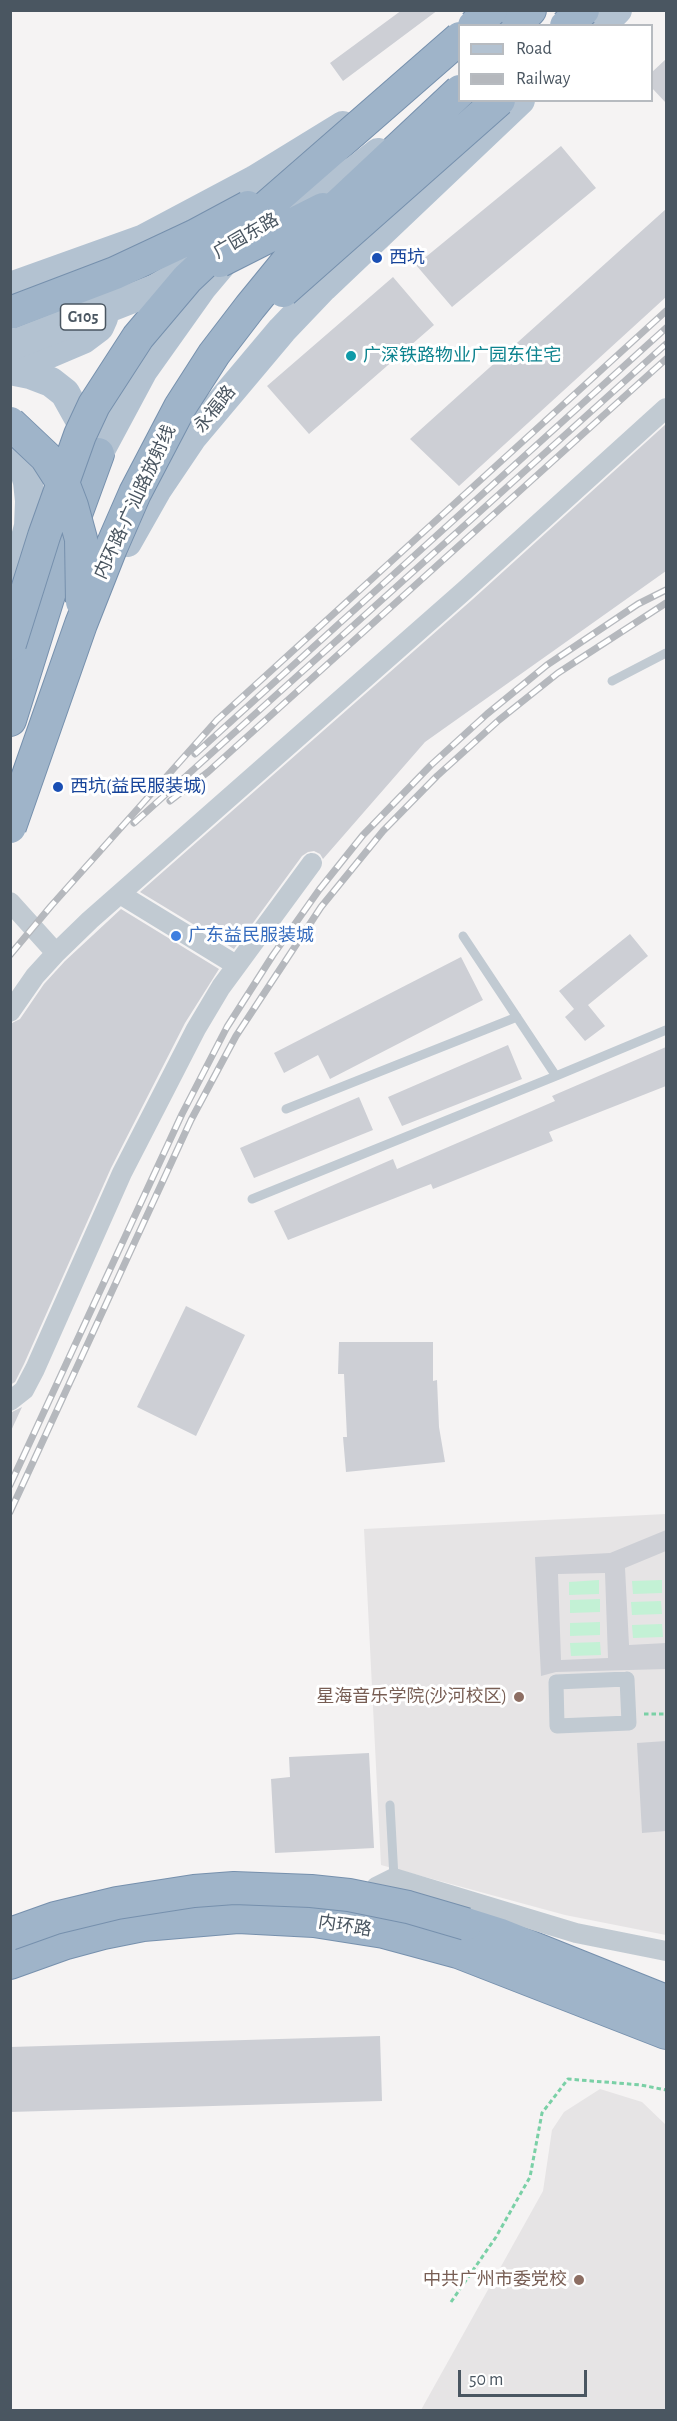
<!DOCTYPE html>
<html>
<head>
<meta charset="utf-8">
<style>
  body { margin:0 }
  #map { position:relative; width:677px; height:2421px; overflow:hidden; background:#f5f3f3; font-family:"Alegreya Sans",sans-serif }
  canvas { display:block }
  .frame { position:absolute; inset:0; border:12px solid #4a5661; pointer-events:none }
  .legend { position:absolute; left:458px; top:24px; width:195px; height:78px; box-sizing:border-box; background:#fff; border:2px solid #b7bbc0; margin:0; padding:8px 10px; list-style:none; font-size:18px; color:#4a5661 }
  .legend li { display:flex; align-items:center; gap:12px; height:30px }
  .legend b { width:30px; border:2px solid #b7bbc0 }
  .scale { position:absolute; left:458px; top:2370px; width:129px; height:27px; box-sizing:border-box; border:3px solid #4a5661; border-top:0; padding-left:8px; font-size:18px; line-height:21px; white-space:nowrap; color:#4a5661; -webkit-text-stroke:4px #fff; paint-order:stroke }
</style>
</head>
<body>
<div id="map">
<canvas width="677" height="2421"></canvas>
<div class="frame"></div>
<ul class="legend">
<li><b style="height:8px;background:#b3c2d1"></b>Road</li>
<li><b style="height:8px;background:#b5b8bd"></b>Railway</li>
</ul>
<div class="scale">50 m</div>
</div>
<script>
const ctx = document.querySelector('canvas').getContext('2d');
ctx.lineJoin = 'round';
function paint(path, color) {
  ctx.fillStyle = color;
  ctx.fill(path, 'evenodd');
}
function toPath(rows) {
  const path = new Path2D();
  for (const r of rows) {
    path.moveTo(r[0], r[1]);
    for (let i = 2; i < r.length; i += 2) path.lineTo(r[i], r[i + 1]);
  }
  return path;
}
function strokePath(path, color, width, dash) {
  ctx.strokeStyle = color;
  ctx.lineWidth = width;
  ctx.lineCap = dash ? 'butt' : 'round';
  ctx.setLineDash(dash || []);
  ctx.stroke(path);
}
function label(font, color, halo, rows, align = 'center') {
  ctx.font = font + ' "Alegreya Sans","Noto Sans SC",sans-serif';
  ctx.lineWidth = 6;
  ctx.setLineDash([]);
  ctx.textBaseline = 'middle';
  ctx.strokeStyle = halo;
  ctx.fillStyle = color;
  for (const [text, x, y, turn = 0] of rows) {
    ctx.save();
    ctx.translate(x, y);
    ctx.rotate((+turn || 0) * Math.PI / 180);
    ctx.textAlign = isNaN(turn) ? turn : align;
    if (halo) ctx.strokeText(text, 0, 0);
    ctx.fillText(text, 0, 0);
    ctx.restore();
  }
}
paint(toPath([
  [666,1514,666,1935,565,1915,381,1865,364,1529],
  [600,2089,642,2102,666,2125,666,2410,421,2410,543,2191,552,2130,564,2112]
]), '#e6e4e5');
paint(toPath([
  [599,1580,599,1594,569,1595,569,1582],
  [662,1580,662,1593,633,1594,632,1581],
  [600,1599,600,1612,570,1613,570,1600],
  [661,1601,662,1614,632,1615,631,1602],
  [600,1622,600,1635,570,1636,570,1623],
  [662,1624,663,1637,633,1638,632,1625],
  [600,1642,601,1655,571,1656,570,1643]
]), '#c3f1d5');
paint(toPath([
  [402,10,438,10,343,81,330,63],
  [666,59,666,103,651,87,651,73],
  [561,146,596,188,452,307,416,265],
  [666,209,666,297,459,486,410,439],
  [393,277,434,325,309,434,267,386],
  [666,424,666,571,425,742,323,859,320,854,314,851,308,852,302,856,234,949,140,892,473,599],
  [121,909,219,969,185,1023,111,1168,24,1364,15,1382,10,1385,10,1024,20,1019,44,984,65,961],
  [630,934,648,956,588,1005,605,1026,585,1041,565,1017,574,1009,559,991],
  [461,957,483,1000,330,1079,318,1055,284,1073,274,1053],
  [508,1045,522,1079,402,1126,388,1097],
  [666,1047,666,1086,549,1132,553,1141,433,1189,431,1184,288,1240,274,1211,393,1159,397,1169,555,1101,552,1096],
  [359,1097,373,1130,254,1178,240,1148],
  [186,1306,245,1335,196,1436,137,1407],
  [339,1342,433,1342,433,1381,437,1380,439,1427,445,1462,346,1472,343,1437,347,1437,344,1374,338,1374],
  [22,1407,10,1433,10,1413],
  [666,1530,666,1551,625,1568,629,1645,666,1643,666,1669,556,1672,541,1676,535,1557,610,1553],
  [605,1573,608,1658,561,1660,558,1574],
  [666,1741,666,1831,642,1833,637,1743],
  [369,1753,374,1848,275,1853,271,1779,290,1777,289,1757],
  [380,2036,382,2101,10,2112,10,2047]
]), '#cdcfd5');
const trunk = toPath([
  [513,26,530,10],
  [10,720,63,550,98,454],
  [466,1924,501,1935,666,2001],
  [10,1963,66,1943,103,1933,143,1925,238,1917,314,1921,384,1932,458,1952,666,2033]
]);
strokePath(trunk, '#7690ad', 34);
strokePath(toPath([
  [644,1714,666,1714],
  [451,2302,496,2237,530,2177,542,2113,568,2079,641,2085,666,2090]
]), '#7ad0a6', 3, [4.5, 3]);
strokePath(toPath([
  [612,681,666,653],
  [463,936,556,1076,666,1030],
  [286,1109,517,1017],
  [252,1199,556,1076],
  [390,1805,394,1878]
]), '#c1cad2', 9);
strokePath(toPath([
  [627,1679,629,1723,557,1726,556,1682,627,1679]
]), '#c1cad2', 15);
strokePath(toPath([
  [120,894,236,965],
  [10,902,56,953],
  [10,1012,35,976,56,953,90,920,465,590,666,408],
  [10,1401,24,1390,35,1369,122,1173,196,1029,221,987,312,863],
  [376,1887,394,1878,576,1933,666,1951]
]), '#c1cad2', 20);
strokePath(toPath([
  [601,26,617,10],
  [10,287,144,239,255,180,343,126],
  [10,370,83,339,99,327,103,318,102,306,98,300,88,298],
  [10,370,30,374,51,382,65,393,94,445],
  [10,439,21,459,28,482,30,501,29,526,15,581],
  [83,475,98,454,143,370,202,287,229,255],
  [127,542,157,489,192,437,282,330,323,287,520,100]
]), '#b3c2d1', 30);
strokePath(trunk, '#9fb4c9', 32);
const rail = toPath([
  [195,754,666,328],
  [170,801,208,772,666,359],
  [134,823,666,344],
  [10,955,51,906,217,720,666,311],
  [10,1485,182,1114,227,1027,273,955,319,890,363,835,431,765,487,714,547,665,638,604,666,590],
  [10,1512,191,1120,236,1036,321,907,383,831,437,776,499,720,558,673,666,603]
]);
strokePath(rail, '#b5b8bd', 7);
strokePath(rail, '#fff', 4.5, [14]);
const trunkBridge = toPath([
  [474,26,491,10],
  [566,26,583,10],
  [220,261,323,209],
  [283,291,499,100],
  [10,313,115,273,194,236,248,207],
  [10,423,46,457,64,485,72,506,81,539,82,602],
  [10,644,44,536,80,435,94,405,138,337,187,279,225,243,460,38],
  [10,827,81,624,111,548,135,493,180,407,214,354,250,307,317,225,460,91],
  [10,1934,55,1918,117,1903,194,1891,234,1888,311,1891,349,1895,408,1907,466,1924]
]);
strokePath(trunkBridge, '#7690ad', 34, []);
strokePath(toPath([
  [283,215,356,170,378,153],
  [10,346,156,289,195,266]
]), '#b3c2d1', 30);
strokePath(trunkBridge, '#9fb4c9', 32);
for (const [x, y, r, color] of [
  [377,258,6,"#1a4fb4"],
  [351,356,6,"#0f9aa8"],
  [58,787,6,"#1a4fb4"],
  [176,936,6,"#3f7fe0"],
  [519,1697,6,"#8d6e63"],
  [579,2280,6,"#8d6e63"]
]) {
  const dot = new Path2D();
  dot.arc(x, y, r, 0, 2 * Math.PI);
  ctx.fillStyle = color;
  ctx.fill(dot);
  strokePath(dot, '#fff', 2);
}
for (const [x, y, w] of [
  [83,317,45]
]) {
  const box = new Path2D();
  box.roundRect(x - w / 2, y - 13, w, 26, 4.5);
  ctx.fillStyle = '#fff';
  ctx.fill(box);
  strokePath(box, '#4a5661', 1.5);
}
label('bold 16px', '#4a5661', null, [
  ["G105",83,317]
]);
label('18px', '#4a5661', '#fff', [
  ["广园东路",246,236,-30],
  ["永福路",215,409,-51],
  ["内环路-广汕路放射线",135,502,-65],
  ["内环路",345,1926,9]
]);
label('18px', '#164399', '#fff', [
  ["西坑",389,258],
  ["西坑(益民服装城)",70,787]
], 'left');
label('18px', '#0d838f', '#fff', [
  ["广深铁路物业广园东住宅",363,356]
], 'left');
label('18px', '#366cbe', '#fff', [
  ["广东益民服装城",188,936]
], 'left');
label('18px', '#785e54', '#fff', [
  ["星海音乐学院(沙河校区)",507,1697],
  ["中共广州市委党校",567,2280]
], 'right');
</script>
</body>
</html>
